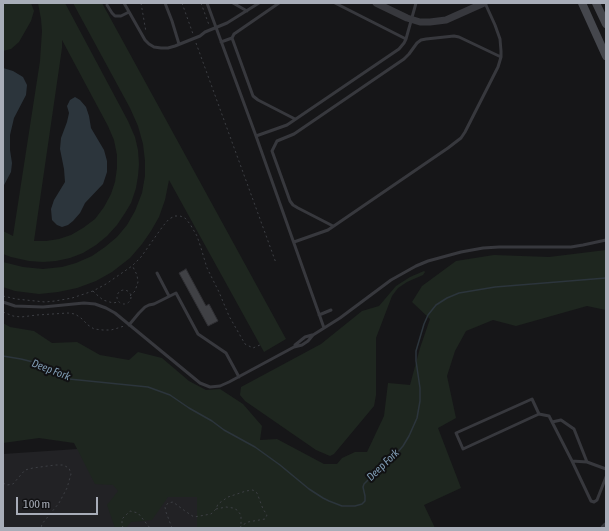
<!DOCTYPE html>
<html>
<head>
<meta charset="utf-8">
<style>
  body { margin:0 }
  #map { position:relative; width:609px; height:531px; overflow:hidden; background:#161618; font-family:"Asap Condensed",sans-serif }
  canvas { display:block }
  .frame { position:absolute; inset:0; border:4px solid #a8adb8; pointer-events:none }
  .scale { position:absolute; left:16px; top:497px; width:82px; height:18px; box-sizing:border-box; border:2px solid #a8adb8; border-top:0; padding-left:5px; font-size:12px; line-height:14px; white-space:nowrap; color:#a8adb8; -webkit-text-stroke:3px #111113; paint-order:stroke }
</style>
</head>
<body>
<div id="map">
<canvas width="609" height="531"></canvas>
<div class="frame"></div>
<div class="scale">100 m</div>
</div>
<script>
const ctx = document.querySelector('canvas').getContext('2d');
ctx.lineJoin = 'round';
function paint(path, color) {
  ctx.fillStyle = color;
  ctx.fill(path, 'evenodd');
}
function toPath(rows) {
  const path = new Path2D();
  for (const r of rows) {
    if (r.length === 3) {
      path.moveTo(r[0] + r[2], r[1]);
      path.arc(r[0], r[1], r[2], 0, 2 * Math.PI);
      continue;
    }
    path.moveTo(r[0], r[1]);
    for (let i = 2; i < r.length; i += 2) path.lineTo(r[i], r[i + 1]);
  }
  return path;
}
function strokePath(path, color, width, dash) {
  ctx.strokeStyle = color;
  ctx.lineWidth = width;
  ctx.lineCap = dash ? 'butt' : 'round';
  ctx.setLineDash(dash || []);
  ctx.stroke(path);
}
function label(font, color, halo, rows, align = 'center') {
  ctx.font = font + ' "Asap Condensed",sans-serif';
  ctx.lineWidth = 4;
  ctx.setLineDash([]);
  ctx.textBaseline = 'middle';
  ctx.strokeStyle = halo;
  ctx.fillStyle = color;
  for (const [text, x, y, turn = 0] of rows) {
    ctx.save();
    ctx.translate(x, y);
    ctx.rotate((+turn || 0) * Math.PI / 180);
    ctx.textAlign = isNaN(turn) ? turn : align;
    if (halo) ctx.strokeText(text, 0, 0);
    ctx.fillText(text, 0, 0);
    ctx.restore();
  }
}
paint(toPath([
  [211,440,281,528,3,528,3,454]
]), '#222225');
paint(toPath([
  [3,3,31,3,34,11,31,21,19,42,11,49,3,51],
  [38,3,65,3,128,121,135,137,138,150,139,164,138,176,136,188,131,203,125,213,117,225,107,236,96,245,83,253,70,258,56,261,43,262,29,261,11,257,3,254,3,231,13,236,40,61,42,31,41,19],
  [62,40,108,126,114,140,117,155,117,168,115,182,111,194,104,207,95,219,83,228,71,235,59,239,46,241,34,241,62,48],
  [73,3,102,3,286,339,264,352,169,180,165,200,159,217,151,231,142,244,130,258,112,272,96,281,77,288,58,292,39,294,15,291,3,287,3,262,23,267,43,269,62,267,76,263,92,256,105,247,117,237,127,225,135,211,142,193,145,176,145,161,143,144,138,126,130,108],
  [606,250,606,310,587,306,516,326,493,320,466,331,455,351,447,376,456,418,438,428,461,488,424,505,435,528,197,528,197,497,168,497,152,520,131,522,126,528,115,528,107,505,118,491,113,485,95,484,74,443,39,438,3,443,3,323,10,327,34,331,52,343,77,342,100,355,129,360,138,352,162,358,189,381,206,390,220,389,243,404,262,426,260,440,277,439,324,464,337,464,342,458,355,452,367,452,384,416,388,383,410,385,420,348,430,319,412,302,422,286,456,261,494,255,549,257],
  [424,271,425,272,423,275,407,282,398,288,392,296,376,338,376,395,374,406,334,454,330,456,316,450,245,401,240,395,241,387,321,344,362,311,379,306,396,286,410,277]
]), '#1e261f');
paint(toPath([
  [3,68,13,71,23,77,27,85,26,95,14,118,10,135,10,150,12,163,11,172,3,187],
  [75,97,80,100,86,107,89,116,91,128,104,150,107,161,107,172,103,184,85,203,80,213,73,221,68,225,62,227,57,225,52,220,51,209,54,200,65,182,64,169,60,149,61,138,67,122,69,113,67,106,70,100]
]), '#2c353c');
strokePath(toPath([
  [3,356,21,359,37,363,69,379,148,387,170,395,189,408,212,421,224,430,255,447,280,465,309,489,323,498,329,501,342,506,355,506,362,504,365,501,365,496,363,487,364,484,370,478,390,461,403,446,409,436,417,418,420,401,420,388,416,361,416,351,424,324,428,315,436,305,447,298,459,293,495,287,606,278]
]), '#2c353c', 1.5);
const building = toPath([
  [186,269,206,306,209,304,218,321,208,326,179,273,186,269]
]);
paint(building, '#404145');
strokePath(building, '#303034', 1);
strokePath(toPath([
  [141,3,146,32],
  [182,3,193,34],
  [201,3,209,25],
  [196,43,276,263],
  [124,297,7],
  [93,291,96,294,103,300,113,303,118,302],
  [3,296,16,299,45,302,55,301,72,298,93,291,106,284,132,266,141,257,163,226,169,219,175,216,180,216,185,218,190,224,197,236,201,248,207,268,219,292,229,316,245,344,253,348,260,345],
  [130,296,135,291,138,282,137,275,133,267],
  [3,312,13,316,21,317,37,315,68,313,75,314,81,318,88,325,94,329,103,330,111,330,118,328,124,326],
  [3,483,7,485,13,484,25,470,33,468,55,465,63,465,69,468,71,474,67,488,59,503,42,524,41,528],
  [216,509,226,507,233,508,237,510,241,515,241,525],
  [123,528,122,524,122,519,130,511,138,513,150,528],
  [172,528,166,512,165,507,168,503,173,502,185,511,194,517,211,514,216,509,218,504,228,497,246,491,253,490,257,493,263,509,267,515,265,519,248,522,241,526,240,528]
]), '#3d3f44', 1, [2, 3]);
strokePath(toPath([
  [124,3,145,40,149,44,154,47,161,48,168,48,175,46,200,36,205,32,227,23,259,3],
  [165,3,172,21,179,44],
  [207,3,256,136,324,328],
  [233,3,247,11],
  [279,3,234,34,232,38,253,96,258,100,295,119],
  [335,3,406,39],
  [107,5,112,13,115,16,121,16,129,12],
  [221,42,232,38],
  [256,136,287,125,399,49,404,43,406,39,416,3],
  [333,226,298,208,293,205,290,201,272,151,277,141,294,134,404,59,409,54,417,43,421,40,426,39,454,36,459,37,501,57],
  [294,242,328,230,448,148,461,138,465,132,498,67,501,57,501,51,500,39,495,25,485,3],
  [157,273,169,296],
  [3,302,15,306,43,307,84,303,95,304,106,308,115,313,200,383,210,387,220,386,229,382,294,347,302,345,308,341,313,335,340,318,391,280,416,266,428,261,461,252,483,248,499,247,571,247,583,245,606,240],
  [319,315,331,310],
  [129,325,139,313,145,307,149,305,154,304,176,293,198,334,226,353,239,377],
  [295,345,305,337,312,335],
  [539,414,532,399,456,433,463,449,539,414,549,416,572,461,587,462,606,469],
  [552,422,561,420,574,429,587,462],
  [572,461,591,501,594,502,597,500,606,477]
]), '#37383d', 3);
strokePath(toPath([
  [376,3,407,18,420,22,430,22,446,20,484,3],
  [604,528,606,526]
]), '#37383d', 7);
strokePath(toPath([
  [582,3,606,56],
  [596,3,606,24]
]), '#45474d', 8);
label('italic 11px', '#7f9bb3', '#111113', [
  ["Deep Fork",51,370,21],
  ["Deep Fork",383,465,-44]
]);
</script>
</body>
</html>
